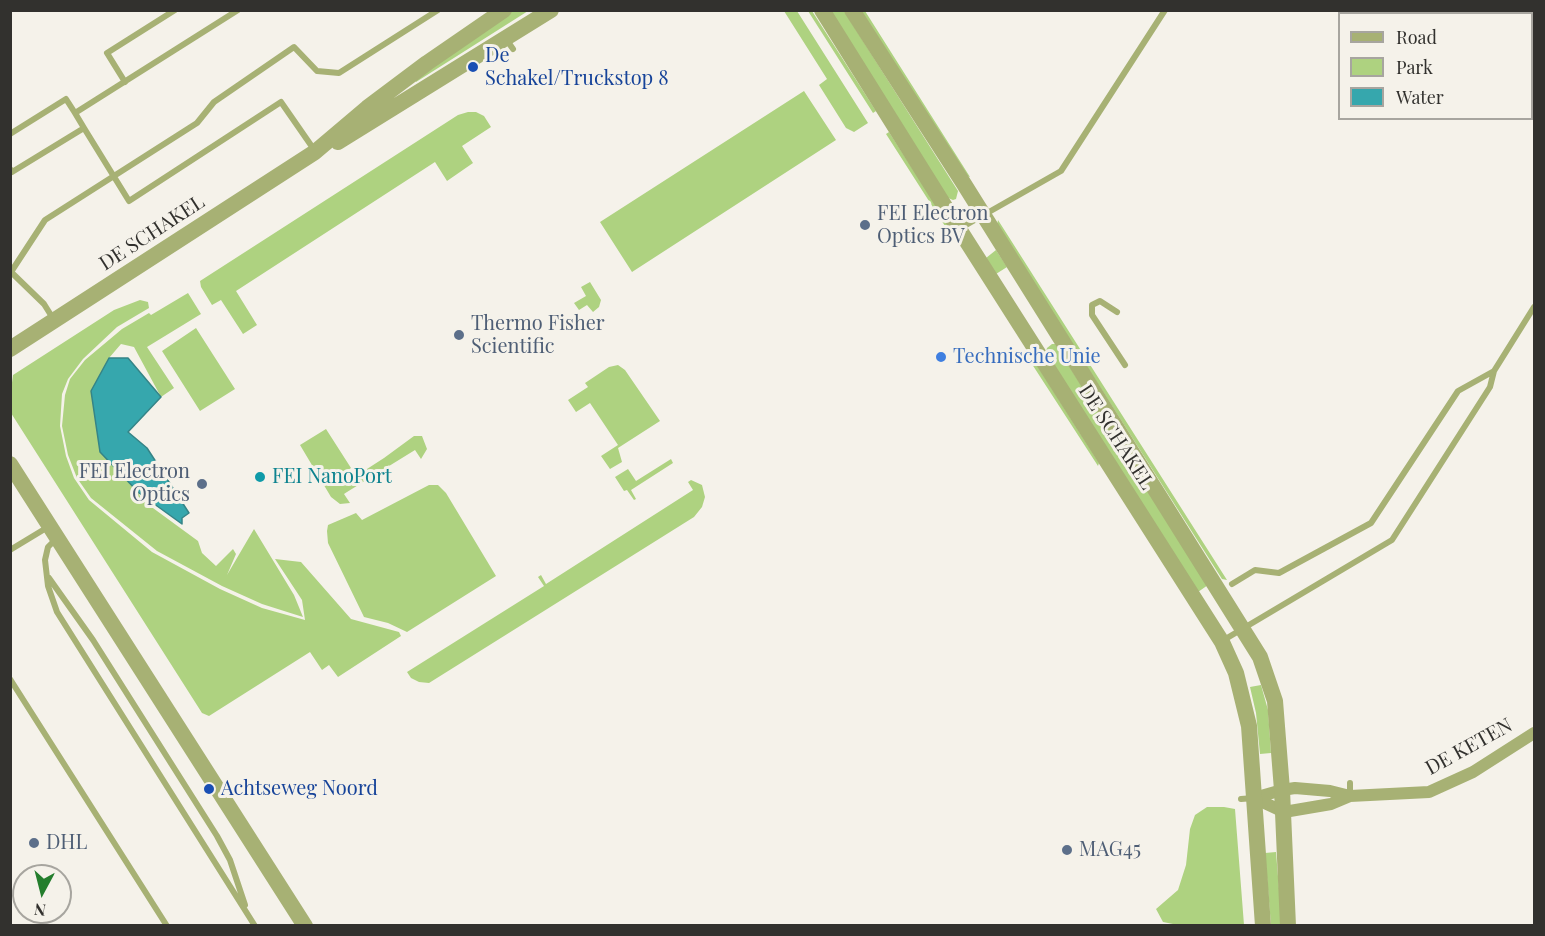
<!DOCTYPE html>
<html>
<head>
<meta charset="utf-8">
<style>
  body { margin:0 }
  #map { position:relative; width:1545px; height:936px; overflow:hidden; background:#f5f2ea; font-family:"Playfair Display",serif }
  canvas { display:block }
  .frame { position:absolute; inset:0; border:12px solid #32312e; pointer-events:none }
  .legend { position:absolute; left:1338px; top:12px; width:195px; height:108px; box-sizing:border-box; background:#f5f2ea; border:2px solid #a7a59f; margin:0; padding:8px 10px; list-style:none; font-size:18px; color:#32312e }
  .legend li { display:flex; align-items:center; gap:12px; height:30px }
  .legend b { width:30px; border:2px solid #a7a59f }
  .north { position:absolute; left:12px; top:864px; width:60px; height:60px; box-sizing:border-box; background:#f5f2ea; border:2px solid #a7a59f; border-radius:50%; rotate:187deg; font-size:16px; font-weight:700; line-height:24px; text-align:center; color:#32312e }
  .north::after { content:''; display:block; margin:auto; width:21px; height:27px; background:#247e2d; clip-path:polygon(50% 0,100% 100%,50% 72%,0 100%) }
</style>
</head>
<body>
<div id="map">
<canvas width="1545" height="936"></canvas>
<div class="frame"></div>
<ul class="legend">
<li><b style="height:8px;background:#a7b174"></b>Road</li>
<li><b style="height:16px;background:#aed280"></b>Park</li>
<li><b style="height:16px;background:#36a7ad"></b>Water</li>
</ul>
<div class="north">N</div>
</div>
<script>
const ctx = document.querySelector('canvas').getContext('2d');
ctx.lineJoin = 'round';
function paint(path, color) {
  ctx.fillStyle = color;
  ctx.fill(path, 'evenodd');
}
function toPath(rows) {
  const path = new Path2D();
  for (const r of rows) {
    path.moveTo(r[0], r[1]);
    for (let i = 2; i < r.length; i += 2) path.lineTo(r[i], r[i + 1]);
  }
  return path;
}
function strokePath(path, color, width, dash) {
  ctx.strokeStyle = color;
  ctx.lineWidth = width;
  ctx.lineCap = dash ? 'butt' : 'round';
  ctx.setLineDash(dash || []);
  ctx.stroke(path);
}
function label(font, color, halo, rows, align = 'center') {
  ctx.font = font + ' "Playfair Display",serif';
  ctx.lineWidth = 6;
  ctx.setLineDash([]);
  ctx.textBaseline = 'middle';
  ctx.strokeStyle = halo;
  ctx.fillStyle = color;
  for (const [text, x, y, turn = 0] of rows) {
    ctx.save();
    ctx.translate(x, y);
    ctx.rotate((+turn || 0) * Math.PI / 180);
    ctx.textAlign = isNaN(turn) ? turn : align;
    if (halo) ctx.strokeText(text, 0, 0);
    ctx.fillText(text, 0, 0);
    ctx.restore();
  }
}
paint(toPath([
  [512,11,528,11,416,82,415,79],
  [784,11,797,11,868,123,854,132,846,128,819,85,827,79],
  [808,11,812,11,876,111,873,113],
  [829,11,844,11,958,191,956,199,953,200,948,198],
  [861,11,865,11,970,177,966,176],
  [804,91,836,140,632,272,600,222],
  [468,112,476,112,484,116,491,127,462,146,473,163,447,181,435,162,236,291,257,325,243,334,221,300,212,305,201,287,200,281,458,115],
  [889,132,953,232,952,237,886,134],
  [998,220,1227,580,1222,579,997,225],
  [996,250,1007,267,996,274,986,258],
  [590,282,601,300,599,307,593,312,587,305,579,310,574,303,586,296,581,287],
  [188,293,201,314,147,347,174,388,161,397,134,347,121,344,109,358,138,492,142,500,198,541,202,553,216,566,233,549,236,554,227,575,254,529,294,595,303,617,262,604,222,586,157,551,91,498,77,478,68,455,62,426,65,395,70,379,85,360,122,329,149,313,151,315],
  [140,300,148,302,149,308,117,327,83,359,68,379,62,394,60,426,66,456,74,478,89,500,152,552,220,589,262,608,305,620,302,600,275,559,301,562,351,619,399,632,401,636,338,677,329,665,322,670,310,652,209,716,202,713,11,413,11,390,13,375,114,310],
  [196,328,235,389,200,411,162,351],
  [1052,344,1055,344,1208,585,1198,592,1046,352,1047,348],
  [1031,356,1099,463,1098,466,1028,358],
  [618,365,625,370,660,421,618,448,622,462,610,469,601,456,618,445,590,403,576,412,568,400,588,387,585,383,609,367],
  [326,429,351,468,348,470,353,478,384,458,414,436,422,436,427,449,421,459,415,450,347,492,344,494,350,503,340,504,331,497,300,445],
  [671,459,673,463,631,490,636,499,634,500,627,490,624,491,615,477,628,469,636,481],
  [691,480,702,485,705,497,702,507,694,517,429,683,419,682,411,678,407,672,544,586,538,577,541,575,546,584,693,490,688,482],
  [429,485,438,485,446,493,496,576,407,632,388,623,364,617,328,543,327,531,328,525,356,513,362,520],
  [1261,685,1268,710,1271,753,1260,754,1256,713,1250,687],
  [1207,807,1224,807,1235,809,1244,925,1178,925,1163,922,1156,909,1178,890,1186,865,1190,829,1195,815],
  [1276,852,1282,925,1271,925,1265,853]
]), '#aed280');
const water = toPath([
  [109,358,128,358,161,397,128,432,147,448,189,513,182,518,182,524,139,493,100,452,91,391,109,358]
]);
paint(water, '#36a7ad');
strokePath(water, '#358487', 1.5);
strokePath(toPath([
  [506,39,513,49],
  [125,82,107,53,175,10],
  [75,113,84,128],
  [10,134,66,99,75,113,238,10],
  [10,169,12,172,84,128,129,201,281,102,315,151],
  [959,229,1061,171,1165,10],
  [10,271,44,304,54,320],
  [11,272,45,220,197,123,214,102,294,47,317,71,339,73,438,10],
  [1117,312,1100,301,1092,305,1092,315,1125,365],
  [57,538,48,547,45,560,48,586,57,612,255,926],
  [10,550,48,527],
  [49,578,93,640,217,836,230,860,245,905],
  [1232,584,1255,570,1279,573,1371,523,1458,391,1494,371,1534,307],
  [1222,641,1392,540,1490,387,1494,371],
  [10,679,167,926],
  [1350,795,1350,783],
  [1241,799,1254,798]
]), '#a7b174', 6);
strokePath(toPath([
  [1254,798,1282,790,1295,788,1330,791,1350,796,1429,792,1473,772,1534,733],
  [1254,798,1284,812,1331,804,1350,796]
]), '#a7b174', 12);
strokePath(toPath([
  [822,10,959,229,1222,642,1236,673,1249,726,1263,926],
  [852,10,964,184,1260,657,1275,701,1282,790,1288,926],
  [338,142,551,10],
  [10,349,315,152,367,108,427,63,504,10],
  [10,464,305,926]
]), '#a7b174', 16);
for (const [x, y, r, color] of [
  [473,67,6,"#1a4fb4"],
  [865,225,6,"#5c6f8a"],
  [459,335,6,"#5c6f8a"],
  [941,357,6,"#3f7fe0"],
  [260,477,6,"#0f9aa8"],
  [202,484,6,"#5c6f8a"],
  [209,789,6,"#1a4fb4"],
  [34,843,6,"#5c6f8a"],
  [1067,850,6,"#5c6f8a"]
]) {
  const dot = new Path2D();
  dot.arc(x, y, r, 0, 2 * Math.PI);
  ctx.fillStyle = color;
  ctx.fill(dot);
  strokePath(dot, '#f5f2ea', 2);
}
label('20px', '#164399', '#f5f2ea', [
  ["De",485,56],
  ["Schakel/Truckstop 8",485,79],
  ["Achtseweg Noord",221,789]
], 'left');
label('20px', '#4e5e75', '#f5f2ea', [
  ["FEI Electron",877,214],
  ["Optics BV",877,237],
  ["Thermo Fisher",471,324],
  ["Scientific",471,347],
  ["FEI Electron",190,472,"right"],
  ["Optics",190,495,"right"],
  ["DHL",46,843],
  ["MAG45",1079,850]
], 'left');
label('20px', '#32312e', '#f5f2ea', [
  ["DE SCHAKEL",152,233,-33],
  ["DE SCHAKEL",1116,437,57],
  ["DE KETEN",1469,747,-29]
]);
label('20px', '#366cbe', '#f5f2ea', [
  ["Technische Unie",953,357]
], 'left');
label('20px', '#0d838f', '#f5f2ea', [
  ["FEI NanoPort",272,477]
], 'left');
</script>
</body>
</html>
